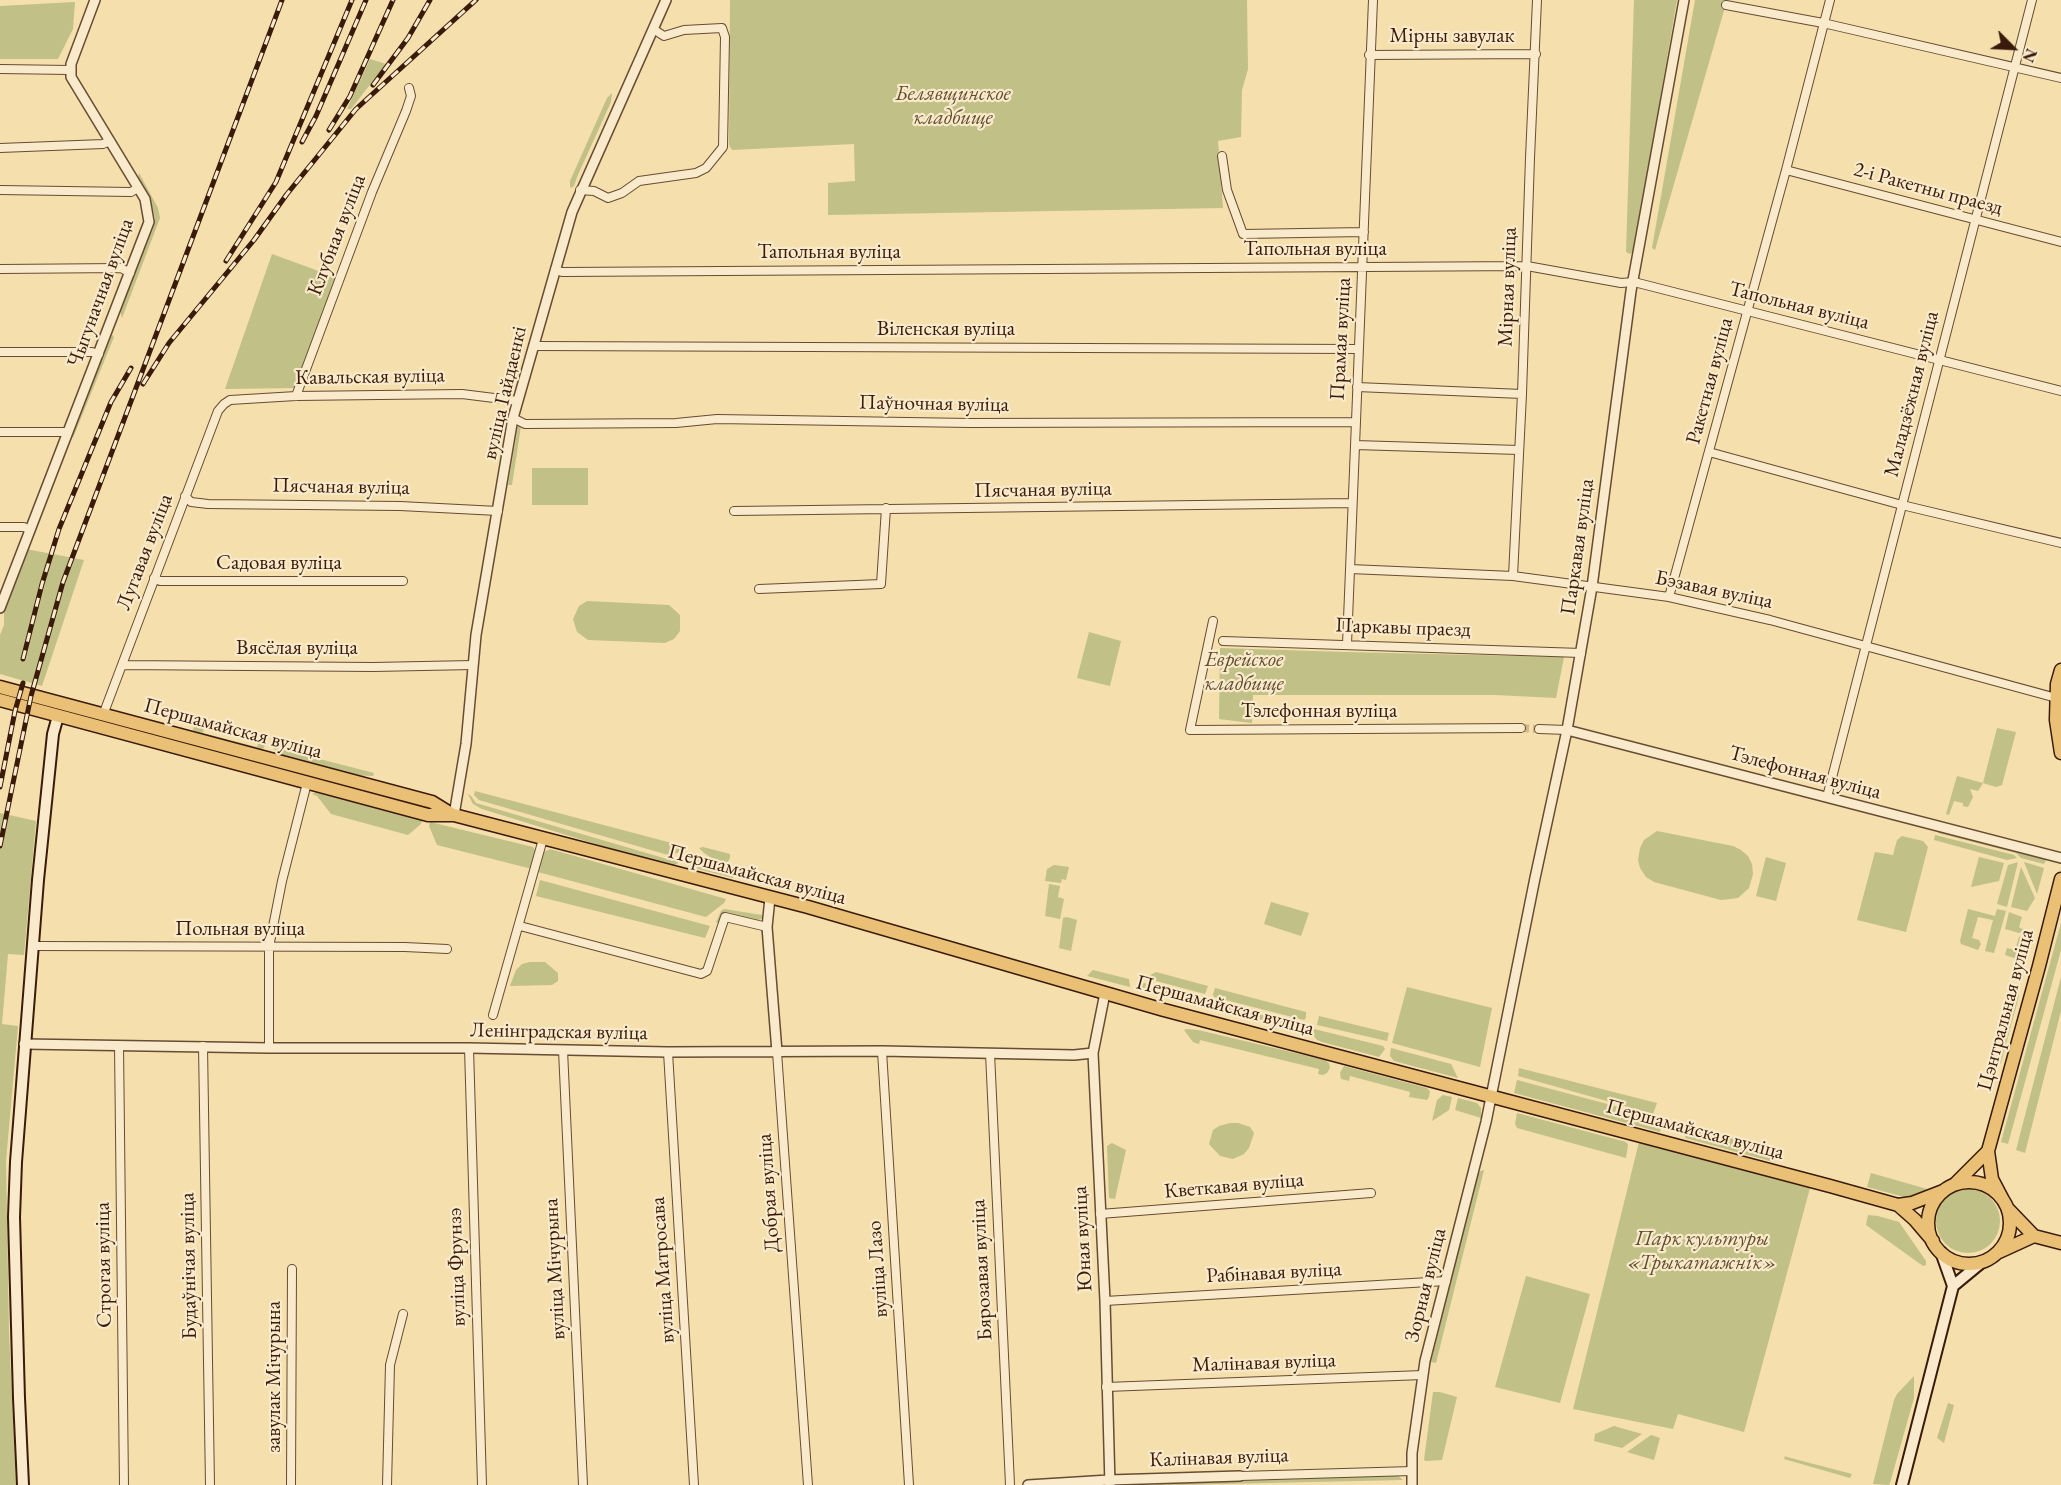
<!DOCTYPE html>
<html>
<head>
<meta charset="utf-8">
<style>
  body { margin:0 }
  #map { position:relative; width:2061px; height:1485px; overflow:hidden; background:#f4dfad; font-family:"EB Garamond",serif }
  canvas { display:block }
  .north { position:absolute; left:1983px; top:18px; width:60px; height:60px; -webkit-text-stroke:4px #f8eaca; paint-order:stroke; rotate:114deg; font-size:16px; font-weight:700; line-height:24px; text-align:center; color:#3a1a0a }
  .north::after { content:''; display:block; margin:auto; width:21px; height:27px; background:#3a1a0a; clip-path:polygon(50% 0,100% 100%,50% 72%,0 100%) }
</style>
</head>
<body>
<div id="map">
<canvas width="2061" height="1485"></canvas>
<div class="north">N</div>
</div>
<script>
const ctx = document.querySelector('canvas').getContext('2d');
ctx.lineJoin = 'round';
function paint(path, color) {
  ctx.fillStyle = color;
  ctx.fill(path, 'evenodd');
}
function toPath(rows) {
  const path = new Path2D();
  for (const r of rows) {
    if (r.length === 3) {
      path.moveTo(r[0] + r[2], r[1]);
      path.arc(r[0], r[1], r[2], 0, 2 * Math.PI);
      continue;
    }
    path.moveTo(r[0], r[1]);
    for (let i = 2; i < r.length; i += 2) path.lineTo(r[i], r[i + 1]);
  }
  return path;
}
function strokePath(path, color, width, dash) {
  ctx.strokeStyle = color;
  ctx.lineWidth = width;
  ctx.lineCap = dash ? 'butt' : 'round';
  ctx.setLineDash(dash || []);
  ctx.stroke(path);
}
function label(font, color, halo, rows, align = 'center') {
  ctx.font = font + ' "EB Garamond",serif';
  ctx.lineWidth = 4.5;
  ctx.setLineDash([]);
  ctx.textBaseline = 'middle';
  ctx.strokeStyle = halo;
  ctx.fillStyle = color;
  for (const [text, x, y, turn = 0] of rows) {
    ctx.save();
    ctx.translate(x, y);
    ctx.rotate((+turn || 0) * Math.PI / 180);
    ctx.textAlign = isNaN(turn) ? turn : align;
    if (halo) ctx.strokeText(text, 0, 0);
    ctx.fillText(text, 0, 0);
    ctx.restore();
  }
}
paint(toPath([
  [730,0,1247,0,1248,69,1242,90,1241,137,1218,141,1223,208,828,215,828,183,855,181,854,144,732,150,729,145],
  [1634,0,1677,0,1634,251,1630,254,1626,252],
  [1695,0,1727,0,1655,250,1652,248],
  [75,2,73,29,58,59,0,59,0,6],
  [370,59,386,64,351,109,347,109],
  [612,93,611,102,577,177,574,186,571,188,570,187,570,181,607,98],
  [139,173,158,208,160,218,122,318,120,311,154,226,155,218,150,199,138,177],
  [272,254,335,277,296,388,225,389],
  [112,335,114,337,73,438,71,435],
  [518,426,521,426,512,485,508,485],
  [532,468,588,468,588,505,532,505],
  [26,549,84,560,42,686,0,674,0,635,4,625,4,609],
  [587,601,669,605,680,615,680,631,674,639,665,643,588,640,577,632,573,619,579,606],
  [1089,632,1121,641,1110,686,1077,678],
  [1220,648,1345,652,1564,657,1556,698,1495,695,1253,695,1252,723,1219,719],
  [129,725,426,805,426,808,128,728],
  [196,725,204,726,203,733,257,747,259,741,266,744,261,752,194,735,193,728],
  [1997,728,2016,732,2002,785,1996,787,1983,783,1978,791,1970,789,1973,797,1968,807,1963,806,1963,803,1954,801,1949,815,1946,814,1957,776,1983,783],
  [273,747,374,773,373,776,351,775,278,754],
  [319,791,422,820,421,824,408,835,331,814,317,796,312,794],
  [475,791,683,846,681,852,668,855,479,800,474,795],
  [468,794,471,796,476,803,667,859,683,856,677,864,672,865,615,850,482,809,473,804],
  [0,813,36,821,24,955,8,954,2,1024,18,1026,6,1161,9,1333,16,1485,0,1485],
  [430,822,533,847,536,852,532,869,437,845,429,826],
  [1657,831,1733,846,1741,850,1748,856,1752,864,1753,874,1749,888,1738,898,1721,900,1654,882,1646,877,1640,868,1638,860,1640,848,1644,840],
  [1938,831,2046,859,2046,860,2044,864,2021,858,2016,853,1938,833],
  [1935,835,2014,855,2017,858,2007,860,1934,840],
  [1902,836,1923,841,1928,847,1906,932,1857,920,1875,852,1893,855,1897,840],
  [703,847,730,854,730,858,726,865,722,865,704,853,699,848],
  [550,849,726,899,724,903,706,917,538,872,544,852],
  [695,857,698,857,711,867,734,874,733,878,698,869,693,863],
  [1766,857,1786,863,1776,901,1756,896],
  [1979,857,2004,863,1999,881,1971,887],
  [2018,862,2007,907,1997,904,2008,865],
  [2024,862,2044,868,2037,894],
  [1054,865,1069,867,1066,880,1062,879,1061,883,1045,881,1047,869],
  [2021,867,2035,898,2027,911,2011,907],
  [540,880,710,926,705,938,536,896],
  [1049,884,1060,886,1058,897,1064,899,1060,919,1045,916],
  [1271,902,1309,913,1301,936,1264,924],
  [724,909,762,915,762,918,757,921,724,913,718,923,716,922,721,911],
  [1968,909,1995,916,1997,909,2006,911,1994,953,1985,951,1993,920,1978,917,1972,938,1979,940,1981,944,1978,950,1961,944,1960,941],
  [2009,912,2022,917,2019,927,2024,930,2019,933,2005,929],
  [1067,917,1077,920,1071,951,1059,948,1063,918],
  [2061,923,2061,950,2008,1144,2001,1142],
  [2026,935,2020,960,2005,955,2007,948,2015,950,2019,937],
  [530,962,545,962,558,973,558,981,552,985,510,986,516,970,522,964],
  [1093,970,1129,979,1130,987,1087,976],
  [1156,972,1208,986,1205,994,1145,978],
  [2061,977,2061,1011,2025,1153,2016,1150],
  [1144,983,1202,998,1195,1003,1137,989,1139,985],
  [1407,987,1492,1008,1480,1067,1392,1043],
  [1215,988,1306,1012,1306,1018,1304,1020,1214,997,1213,994],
  [2013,991,2018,992,2019,996,2001,1063,1995,1067,1991,1064,1998,1064,2013,1010,2008,1008,2008,1004,2009,997],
  [1212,1001,1306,1027,1299,1033,1295,1033,1259,1019,1216,1010],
  [1319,1016,1389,1033,1387,1041,1317,1025],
  [1187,1029,1198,1030,1325,1060,1329,1063,1330,1068,1327,1073,1323,1075,1318,1074,1319,1069,1200,1040,1199,1044,1193,1042,1184,1030],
  [1314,1029,1383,1046,1385,1049,1379,1057,1322,1042,1317,1040,1313,1035],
  [1391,1048,1451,1064,1458,1078,1394,1061,1390,1056],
  [1344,1066,1427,1088,1430,1091,1429,1097,1427,1100,1409,1097,1410,1092,1350,1076,1349,1081,1341,1079,1340,1073],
  [1519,1068,1657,1103,1653,1114,1518,1076],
  [1517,1080,1660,1118,1663,1122,1660,1132,1514,1093],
  [1443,1095,1452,1097,1449,1110,1432,1121,1437,1100],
  [1458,1098,1477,1103,1481,1108,1481,1118,1455,1110],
  [1517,1113,1626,1142,1628,1145,1626,1158,1517,1128,1515,1124],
  [1230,1123,1238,1123,1250,1127,1254,1133,1249,1148,1244,1154,1233,1159,1220,1156,1209,1144,1213,1130,1219,1126],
  [1688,1126,1777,1151,1774,1162,1685,1138],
  [1639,1142,1810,1188,1744,1432,1678,1414,1673,1429,1573,1409],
  [1112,1143,1126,1150,1115,1199,1109,1198,1107,1146],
  [1484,1170,1436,1363,1431,1362,1476,1178,1480,1171],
  [1871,1173,1927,1189,1915,1197,1908,1198,1867,1187],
  [1968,1221,32],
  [1868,1215,1878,1216,1899,1222,1926,1261,1926,1265,1923,1266,1866,1225],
  [1526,1276,1590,1294,1560,1403,1495,1387],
  [1914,1376,1914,1398,1890,1483,1889,1485,1873,1484,1894,1400,1897,1394],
  [1433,1392,1440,1392,1457,1397,1442,1460,1426,1461,1424,1460],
  [1948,1403,1954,1405,1944,1443,1937,1438],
  [1614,1426,1642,1434,1622,1448,1594,1441,1595,1434],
  [1651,1435,1660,1438,1654,1460,1627,1452],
  [1785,1456,1787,1457,1852,1474,1850,1478,1784,1459],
  [1397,1475,1403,1480,1177,1485,1124,1484,1125,1481]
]), '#c1c086');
strokePath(toPath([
  [1521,728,1539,729]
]), '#cfb88c', 8, [8, 4]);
const minor = toPath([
  [1726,5,1823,23,2061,78],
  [1369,55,1536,54],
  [0,69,70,70],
  [0,148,103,144,110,141],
  [1222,156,1227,190,1243,234,1364,232],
  [1786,170,2061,242],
  [0,190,131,192,138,188],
  [580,190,594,191,608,198,622,193,639,181,696,173,706,168,723,147,725,37,722,28,684,30,664,36,653,29],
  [0,269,121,268,130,273],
  [555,270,562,272,1527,266,1621,283,1634,282,2061,391],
  [534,346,1358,349],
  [0,352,92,352,99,354],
  [1357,387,1522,394],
  [296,396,372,192,406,111,411,96,409,88],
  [513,418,525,424,676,423,717,419,970,423,1355,422],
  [0,432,67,432],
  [1355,445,1519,450],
  [1709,452,1902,505,2061,543],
  [185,496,191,502,208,504,400,506,498,511],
  [734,511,1352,503],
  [0,527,24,527,30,530],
  [1350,569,1513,576,1669,597,1770,620,2060,699],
  [1513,576,1522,394,1530,158,1537,0],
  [154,578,160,581,403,581],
  [759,589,881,584,886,508],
  [1669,597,1786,170,1830,0],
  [1213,621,1190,730,1521,728],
  [1223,641,1581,653],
  [1347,644,1373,0],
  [122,665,373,667,473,665],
  [103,715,218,411,224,404,230,400,296,396,462,394,518,401],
  [1539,729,1567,730],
  [1827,797,2032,0],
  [520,926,701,974,707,971,725,917,767,927],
  [33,946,405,947,447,949],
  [493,1015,543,839],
  [119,1045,124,1485],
  [203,1046,210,1485],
  [269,1048,269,947,282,881,307,783],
  [469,1048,482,1485],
  [563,1050,583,1485],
  [882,1051,909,1485],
  [668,1052,694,1485],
  [777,1052,808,1485],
  [990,1053,1010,1485],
  [1100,1214,1371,1193],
  [1105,1301,1446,1281],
  [1106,1387,1423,1375],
  [1240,1476,1412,1471],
  [291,1485,292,1269],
  [387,1485,390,1365,403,1314]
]);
const tertiary = toPath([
  [0,608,149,222,145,199,71,77,71,64,95,0],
  [1567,730,2061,858],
  [454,815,466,744,476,635,513,418,572,212,666,0],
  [770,898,767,927,777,1052],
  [1105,993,1093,1053,1105,1301,1110,1485],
  [24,1044,269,1048,469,1048,668,1052,882,1051,1074,1055,1093,1053],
  [1028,1485,1109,1480,1240,1476],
  [1412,1485,1412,1453,1425,1361,1486,1122,1535,878,1567,730,1592,587,1631,291,1684,0]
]);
const secondary = toPath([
  [1953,1286,1982,1262],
  [23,1485,19,1398,14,1217,16,1162,38,880,53,734,58,716],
  [1902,1485,1953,1286,1941,1252]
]);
const primary = toPath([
  [2061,670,2057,684,2056,720,2061,753],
  [0,687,432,802,453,815],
  [0,700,428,815,454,815,808,907,1164,1010,1830,1186,1898,1205,1915,1220,1933,1241],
  [1969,1223,41],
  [1955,1184,1988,1151],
  [2003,1200,1992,1179,1988,1151,2039,966,2061,879],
  [1898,1205,1912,1203,1943,1191],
  [2008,1209,2034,1236,2061,1243],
  [1999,1252,2034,1236]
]);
strokePath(minor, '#684b33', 10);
strokePath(tertiary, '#684b33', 12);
strokePath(secondary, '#3a1a0a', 14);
strokePath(primary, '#3a1a0a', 15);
strokePath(minor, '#f8eaca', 8);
strokePath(tertiary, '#f8eaca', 9);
strokePath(secondary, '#f8eaca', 10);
strokePath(primary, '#eac076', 12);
const rail = toPath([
  [373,85,408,38,430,0],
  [329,130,350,96,393,0],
  [302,142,316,116,366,0],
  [226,261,276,182,352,0],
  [143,384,169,343,254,240,287,194,356,109,476,0],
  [23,659,42,584,59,529,111,402,131,368],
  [0,787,15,711,23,683],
  [0,846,31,696,63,582,282,0]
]);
strokePath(rail, '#3a1a0a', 5);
strokePath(rail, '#f8eaca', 3, [9]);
label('21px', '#3a1a0a', '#f8eaca', [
  ["Мірны завулак",1452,36],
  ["2-і Ракетны праезд",1928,189,15],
  ["Клубная вуліца",337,235,-69],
  ["Тапольная вуліца",1315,249],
  ["Тапольная вуліца",829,252],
  ["Мірная вуліца",1508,287,-88],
  ["Чыгуначная вуліца",101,293,-70],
  ["Тапольная вуліца",1799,306,14],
  ["Віленская вуліца",946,329],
  ["Прамая вуліца",1341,339,-87],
  ["Кавальская вуліца",370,377,-1],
  ["Ракетная вуліца",1710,381,-75],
  ["вуліца Гайдаенкі",505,393,-77],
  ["Маладзёжная вуліца",1912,394,-76],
  ["Паўночная вуліца",934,404,1],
  ["Пясчаная вуліца",341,487,1],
  ["Пясчаная вуліца",1043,490,-1],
  ["Паркавая вуліца",1578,547,-82],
  ["Лугавая вуліца",145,552,-69],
  ["Садовая вуліца",279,563],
  ["Бэзавая вуліца",1714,590,12],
  ["Паркавы праезд",1403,628,2],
  ["Вясёлая вуліца",297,648],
  ["Тэлефонная вуліца",1319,711],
  ["Першамайская вуліца",233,729,15],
  ["Тэлефонная вуліца",1805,773,15],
  ["Першамайская вуліца",757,875,15],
  ["Польная вуліца",240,929],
  ["Першамайская вуліца",1225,1006,15],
  ["Цэнтральная вуліца",2006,1010,-75],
  ["Ленінградская вуліца",559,1032,1],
  ["Першамайская вуліца",1695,1130,15],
  ["Кветкавая вуліца",1234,1186,-5],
  ["Добрая вуліца",769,1193,-94],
  ["Юная вуліца",1083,1239,-93],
  ["Строгая вуліца",104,1265,-91],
  ["Будаўнічая вуліца",189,1266,-91],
  ["вуліца Фрунзэ",457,1267,-92],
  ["вуліца Мічурына",555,1269,-93],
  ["вуліца Лазо",878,1269,-94],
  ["вуліца Матросава",663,1270,-94],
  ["Бярозавая вуліца",982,1270,-93],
  ["Рабінавая вуліца",1274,1273,-3],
  ["Зорная вуліца",1426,1285,-76],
  ["Малінавая вуліца",1264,1363,-2],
  ["завулак Мічурына",274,1377,-90],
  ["Калінавая вуліца",1219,1458,-2]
]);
label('italic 21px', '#624c2f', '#f8eaca', [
  ["Белявщинское",953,94],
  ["кладбище",953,118],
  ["Еврейское",1244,660],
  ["кладбище",1244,684],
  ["Парк культуры",1702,1239],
  ["«Трыкатажнік»",1702,1263]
]);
</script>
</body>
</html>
